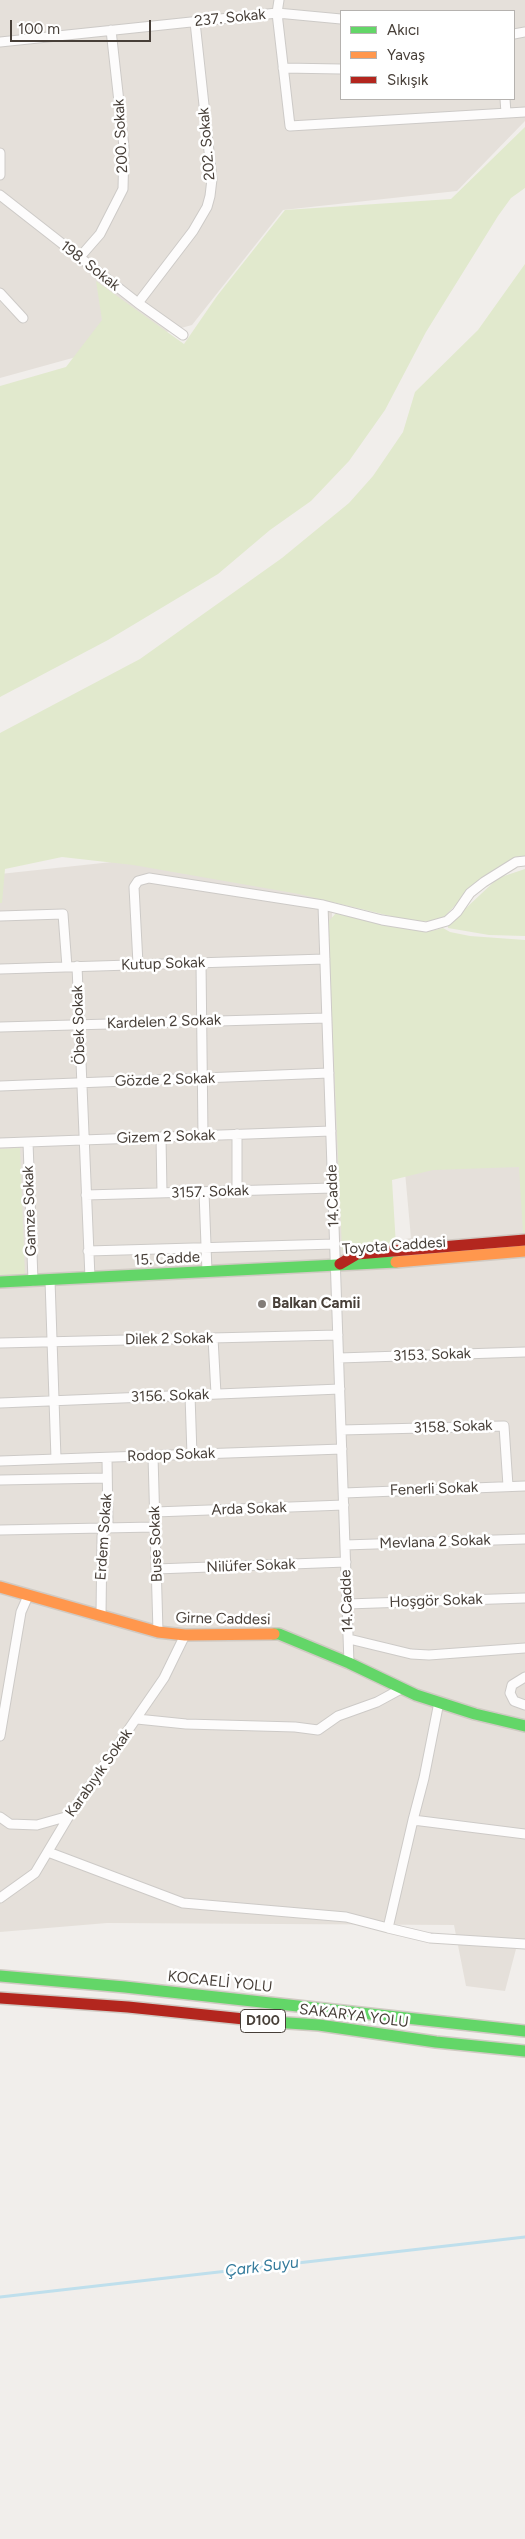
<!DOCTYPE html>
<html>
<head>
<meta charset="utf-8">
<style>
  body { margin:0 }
  #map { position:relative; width:525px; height:2539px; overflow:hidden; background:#f1eeeb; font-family:Figtree,sans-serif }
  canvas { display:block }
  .legend { position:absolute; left:340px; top:10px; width:175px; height:90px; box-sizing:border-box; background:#fff; border:1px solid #b5b2af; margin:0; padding:6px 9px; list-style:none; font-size:15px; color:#473f38 }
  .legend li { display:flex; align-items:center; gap:10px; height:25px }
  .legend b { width:25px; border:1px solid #b5b2af }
  .scale { position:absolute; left:10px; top:20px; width:141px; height:22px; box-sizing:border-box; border:2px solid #473f38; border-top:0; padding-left:6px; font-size:15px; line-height:18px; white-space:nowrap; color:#473f38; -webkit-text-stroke:4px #fff; paint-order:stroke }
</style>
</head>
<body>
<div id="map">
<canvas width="525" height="2539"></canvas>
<ul class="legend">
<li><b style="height:6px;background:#63d668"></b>Akıcı</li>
<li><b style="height:6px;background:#ff974d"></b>Yavaş</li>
<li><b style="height:6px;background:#b3261e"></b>Sıkışık</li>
</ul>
<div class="scale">100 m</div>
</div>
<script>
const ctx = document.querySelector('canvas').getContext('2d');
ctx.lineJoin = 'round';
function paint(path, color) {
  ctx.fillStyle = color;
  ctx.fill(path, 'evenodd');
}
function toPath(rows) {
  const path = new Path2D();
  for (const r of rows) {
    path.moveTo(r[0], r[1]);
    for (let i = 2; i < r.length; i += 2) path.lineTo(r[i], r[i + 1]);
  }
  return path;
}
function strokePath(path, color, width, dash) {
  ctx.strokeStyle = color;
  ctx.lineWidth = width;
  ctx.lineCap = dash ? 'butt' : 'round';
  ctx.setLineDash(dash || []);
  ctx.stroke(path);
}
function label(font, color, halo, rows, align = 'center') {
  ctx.font = font + ' Figtree,sans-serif';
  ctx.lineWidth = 5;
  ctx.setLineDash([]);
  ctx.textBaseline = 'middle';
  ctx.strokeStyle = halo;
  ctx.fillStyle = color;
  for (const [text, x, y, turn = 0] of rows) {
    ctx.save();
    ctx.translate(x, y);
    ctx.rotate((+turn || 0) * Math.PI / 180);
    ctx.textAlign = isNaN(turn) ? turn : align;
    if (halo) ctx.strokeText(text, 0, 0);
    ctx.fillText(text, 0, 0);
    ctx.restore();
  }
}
paint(toPath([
  [0,0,525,0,525,121,457,191,283,210,192,325,0,378],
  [341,11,514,11,514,99,341,99],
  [140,859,331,894,349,1249,411,1238,404,1161,523,1161,525,1184,525,1949,516,1949,505,1991,466,1986,454,1925,107,1923,0,1932,0,874]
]), '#e5e0da');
paint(toPath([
  [525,127,525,188,511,198,498,216,426,332,385,410,349,461,311,501,270,530,218,574,108,640,0,697,0,386,66,367,102,320,96,281,184,344,217,296,285,210,451,199],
  [525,264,525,860,498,868,473,887,440,921,411,921,299,894,133,865,62,857,5,869,2,903,0,903,0,733,140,659,282,558,349,503,373,476,403,432,415,392,478,330],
  [525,869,525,936,489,935,448,928,448,925,498,878],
  [336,913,414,929,431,931,443,928,450,932,470,936,525,940,525,1233,523,1233,519,1167,433,1170,392,1180,396,1246,342,1250,328,922],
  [20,1148,25,1276,0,1276,0,1149]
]), '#e1e9cd');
strokePath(toPath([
  [0,2297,525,2237]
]), '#bfdfec', 3);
const street = toPath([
  [279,0,277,13,290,126,525,112],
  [514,34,525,32],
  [0,42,277,13,341,19],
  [283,68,341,69],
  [505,99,506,113],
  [0,153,0,175],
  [0,195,138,303,183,335],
  [79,258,100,234,123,189,124,147,111,30],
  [0,293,23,318],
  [138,303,193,231,207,207,210,196,212,179,195,22],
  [323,905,349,1663],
  [0,916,63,914,67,967],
  [201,963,203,1136],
  [138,964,134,887,138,881,149,878,323,905,382,920,426,927,447,921,457,912,470,893,484,882,516,862,525,861],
  [77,966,90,1278],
  [0,969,325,959],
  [0,1027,327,1018],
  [0,1086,329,1073],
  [237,1134,237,1191],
  [161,1137,162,1193],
  [28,1142,33,1281],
  [0,1143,331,1131],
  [204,1192,207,1272],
  [86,1195,333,1188],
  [88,1251,335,1244],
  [50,1280,56,1459],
  [213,1338,216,1394],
  [0,1343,338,1335],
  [339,1358,525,1352],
  [190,1395,192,1455],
  [0,1403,340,1389],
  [341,1430,504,1426,508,1486],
  [153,1456,158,1632],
  [0,1461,342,1449],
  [0,1480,107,1478],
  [344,1493,525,1486],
  [155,1512,344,1505],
  [0,1530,155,1527],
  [345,1545,525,1539],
  [156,1569,346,1562],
  [347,1604,525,1598],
  [101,1615,102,1536,108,1524,107,1458],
  [349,1639,411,1654,429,1655,525,1648],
  [525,1677,512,1685,510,1693,514,1701,525,1705],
  [137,1719,186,1724,295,1727,318,1730,338,1716,377,1702,401,1689],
  [0,1736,21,1612,28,1596],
  [0,1817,10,1824,37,1825,69,1816],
  [413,1820,424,1778,439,1702],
  [525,1834,413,1820,388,1928,430,1938,525,1944],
  [48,1852,183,1903,346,1917,388,1928],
  [0,1898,35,1873,69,1816,164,1678,185,1635]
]);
const fast = toPath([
  [0,1282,396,1262],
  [274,1634,279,1634,349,1663,416,1695,475,1714,525,1726],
  [0,1976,125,1987,525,2031],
  [273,2022,319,2025,436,2042,525,2051]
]);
const slow = toPath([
  [396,1262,525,1251],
  [0,1587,158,1632,185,1635,274,1634]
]);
const jam = toPath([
  [340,1264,357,1254,525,1240],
  [0,1998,128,2007,273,2022]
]);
strokePath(street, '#cdcac7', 11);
strokePath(fast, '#d0cac3', 14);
strokePath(slow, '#d0cac3', 14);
strokePath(jam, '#d0cac3', 14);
strokePath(street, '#fdfcfc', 9);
strokePath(fast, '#63d668', 11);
strokePath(slow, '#ff974d', 11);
strokePath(jam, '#b3261e', 11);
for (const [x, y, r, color] of [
  [262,1304,5,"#827c77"]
]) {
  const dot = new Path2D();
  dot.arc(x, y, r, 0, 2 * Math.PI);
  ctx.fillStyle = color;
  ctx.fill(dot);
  strokePath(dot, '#fff', 2);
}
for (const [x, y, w] of [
  [263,2021,45]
]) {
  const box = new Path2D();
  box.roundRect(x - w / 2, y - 11.5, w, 23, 4);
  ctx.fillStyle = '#fff';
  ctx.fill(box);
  strokePath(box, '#473f38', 1);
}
label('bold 14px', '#473f38', null, [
  ["D100",263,2021]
]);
label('15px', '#473f38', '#fff', [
  ["237. Sokak",230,18,-6],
  ["200. Sokak",121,136,-93],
  ["202. Sokak",207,144,-95],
  ["198. Sokak",90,266,38],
  ["Kutup Sokak",163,964,-2],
  ["Kardelen 2 Sokak",164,1022,-2],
  ["Öbek Sokak",79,1025,-92],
  ["Gözde 2 Sokak",165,1080,-2],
  ["Gizem 2 Sokak",166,1137,-2],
  ["3157. Sokak",210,1192,-2],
  ["14.Cadde",333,1196,-92],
  ["Gamze Sokak",30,1211,-92],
  ["Toyota Caddesi",394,1246,-4],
  ["15. Cadde",167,1259,-3],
  ["Dilek 2 Sokak",169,1339,-1],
  ["3153. Sokak",432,1355,-2],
  ["3156. Sokak",170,1396,-2],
  ["3158. Sokak",453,1427,-2],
  ["Rodop Sokak",171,1455,-2],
  ["Fenerli Sokak",434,1489,-2],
  ["Arda Sokak",249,1509,-2],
  ["Erdem Sokak",104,1537,-86],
  ["Mevlana 2 Sokak",435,1542,-2],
  ["Buse Sokak",156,1544,-92],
  ["Nilüfer Sokak",251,1566,-2],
  ["14.Cadde",347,1601,-92],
  ["Hoşgör Sokak",436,1601,-2],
  ["Girne Caddesi",223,1619,1],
  ["Karabıyık Sokak",99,1773,-55],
  ["KOCAELİ YOLU",220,1982,6],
  ["SAKARYA YOLU",354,2016,7]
]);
label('bold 15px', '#473f38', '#fff', [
  ["Balkan Camii",272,1304]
], 'left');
label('italic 16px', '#347b9c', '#fff', [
  ["Çark Suyu",262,2267,-7]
]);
</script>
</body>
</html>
